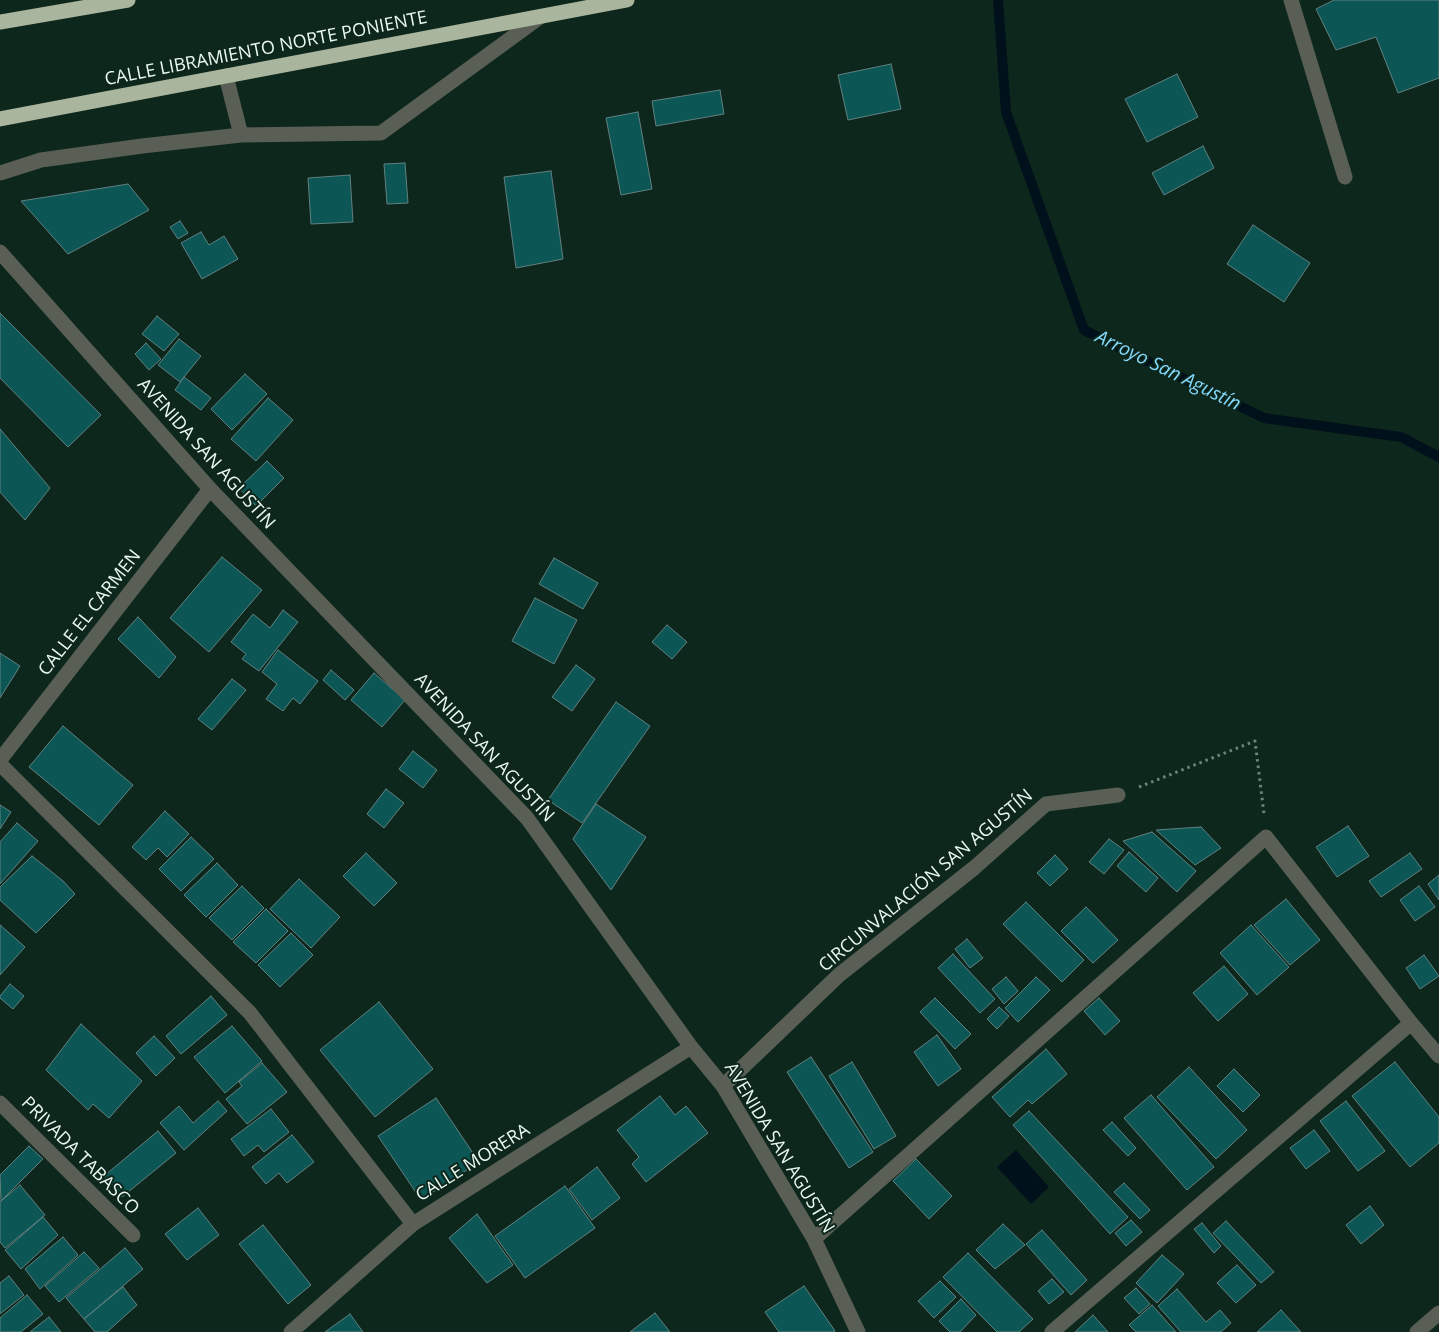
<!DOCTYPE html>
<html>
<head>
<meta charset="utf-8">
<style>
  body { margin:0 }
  canvas { display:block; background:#0e271c }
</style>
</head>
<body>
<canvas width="1439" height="1332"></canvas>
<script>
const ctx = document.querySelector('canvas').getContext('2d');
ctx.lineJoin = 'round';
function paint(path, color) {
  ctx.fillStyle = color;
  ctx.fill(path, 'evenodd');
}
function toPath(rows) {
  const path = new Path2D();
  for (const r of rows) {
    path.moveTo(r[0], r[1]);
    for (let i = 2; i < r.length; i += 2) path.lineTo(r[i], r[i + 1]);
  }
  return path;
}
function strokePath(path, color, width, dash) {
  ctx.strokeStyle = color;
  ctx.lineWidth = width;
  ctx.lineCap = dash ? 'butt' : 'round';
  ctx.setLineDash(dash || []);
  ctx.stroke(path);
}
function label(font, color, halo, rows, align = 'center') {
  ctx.font = font + ' "Open Sans",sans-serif';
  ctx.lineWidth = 4;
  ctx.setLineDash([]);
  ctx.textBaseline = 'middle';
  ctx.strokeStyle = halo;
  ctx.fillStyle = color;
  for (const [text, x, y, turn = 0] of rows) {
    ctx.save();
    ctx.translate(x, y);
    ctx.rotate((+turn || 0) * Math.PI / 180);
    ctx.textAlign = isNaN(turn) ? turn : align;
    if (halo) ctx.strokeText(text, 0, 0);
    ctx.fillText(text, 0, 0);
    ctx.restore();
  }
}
paint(toPath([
  [1016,1150,1049,1187,1031,1204,997,1167]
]), '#00111b');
strokePath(toPath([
  [998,0,1006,112,1084,330,1264,418,1401,437,1439,457]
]), '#00111b', 10);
const building = toPath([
  [1334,0,1439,0,1439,78,1398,93,1376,37,1336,50,1316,9,1334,0],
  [891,64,901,109,848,120,838,75,891,64],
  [1177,74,1198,117,1147,142,1125,99,1177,74],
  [720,90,724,114,656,126,652,101,720,90],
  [638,112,652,189,621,195,606,118,638,112],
  [1203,146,1214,168,1164,195,1152,173,1203,146],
  [405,163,408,203,387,204,384,164,405,163],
  [551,171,563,259,516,268,504,177,551,171],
  [350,175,353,222,311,224,308,178,350,175],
  [128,184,149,210,68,254,21,201,128,184],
  [180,221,188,233,178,239,170,227,180,221],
  [1253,225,1310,263,1284,302,1227,264,1253,225],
  [201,232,209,245,224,236,238,259,202,279,181,243,201,232],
  [0,313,101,415,68,447,0,378,0,313],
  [157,316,179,334,164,351,142,334,157,316],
  [179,339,201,356,180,382,158,365,179,339],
  [146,343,161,359,149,370,135,354,146,343],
  [245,374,267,394,232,430,211,409,245,374],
  [184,377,211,398,201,410,175,390,184,377],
  [268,398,293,420,256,461,231,439,268,398],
  [0,429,50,488,25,520,0,492,0,429],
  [267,461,284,478,256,506,239,488,267,461],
  [222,557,262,590,209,652,170,618,222,557],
  [554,558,598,583,583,609,539,584,554,558],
  [535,598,577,620,554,664,512,641,535,598],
  [283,610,298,622,259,671,242,659,246,654,231,642,253,614,270,628,283,610],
  [138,617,176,657,159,678,118,639,138,617],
  [667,625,687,642,672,659,652,642,667,625],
  [278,650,318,681,300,704,293,698,283,711,266,699,277,684,262,672,278,650],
  [0,653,20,666,0,698,0,653],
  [576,665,595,679,572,711,552,697,576,665],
  [331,670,354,690,345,700,323,680,331,670],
  [374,673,405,700,382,727,351,700,374,673],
  [232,679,246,690,212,730,198,719,232,679],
  [616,702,650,726,582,823,548,800,616,702],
  [63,726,133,785,99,825,29,767,63,726],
  [413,751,437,770,423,788,399,769,413,751],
  [386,789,404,803,384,828,367,814,386,789],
  [596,804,646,837,611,890,573,839,596,804],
  [0,805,11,812,0,829,0,805],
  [165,811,189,834,167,857,158,848,146,860,132,847,165,811],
  [17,823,38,841,0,884,0,842,17,823],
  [1348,826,1369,856,1337,877,1316,847,1348,826],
  [1201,827,1221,848,1195,865,1156,830,1201,827],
  [1152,832,1196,871,1177,892,1123,841,1152,832],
  [191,837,214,859,181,891,159,869,191,837],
  [1109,839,1124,850,1104,874,1089,862,1109,839],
  [1129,852,1158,878,1146,892,1117,866,1129,852],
  [366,853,397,883,374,906,343,876,366,853],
  [1410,853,1422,869,1381,897,1369,881,1410,853],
  [1055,855,1068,869,1050,886,1037,873,1055,855],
  [32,856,63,881,75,894,36,933,0,900,0,887,32,856],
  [217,863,238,885,206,917,184,895,217,863],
  [1439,875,1439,900,1428,884,1439,875],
  [299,879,340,917,311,948,270,909,299,879],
  [242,886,264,908,232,940,209,918,242,886],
  [1419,886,1435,907,1415,921,1400,900,1419,886],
  [1286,899,1320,940,1290,965,1254,925,1286,899],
  [1026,902,1084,960,1062,982,1003,924,1026,902],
  [1086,907,1118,940,1093,963,1061,931,1086,907],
  [266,909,288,931,256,963,233,942,266,909],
  [0,925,25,947,0,975,0,925],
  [1251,925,1289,967,1257,995,1220,953,1251,925],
  [291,933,313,955,280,987,258,965,291,933],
  [967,939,983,958,970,968,955,949,967,939],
  [953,954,995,999,980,1013,938,968,953,954],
  [1424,955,1439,976,1420,989,1406,968,1424,955],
  [1224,966,1248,994,1218,1021,1193,993,1224,966],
  [1006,977,1018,991,1004,1004,992,989,1006,977],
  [1036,977,1050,990,1018,1022,1005,1008,1036,977],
  [10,984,24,996,13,1009,0,998,0,996,10,984],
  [211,996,227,1015,181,1054,166,1036,211,996],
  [935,998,971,1034,955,1049,920,1012,935,998],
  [1099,998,1120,1021,1105,1035,1084,1011,1099,998],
  [379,1002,433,1069,375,1117,320,1050,379,1002],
  [999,1007,1009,1016,997,1029,987,1019,999,1007],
  [81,1024,142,1081,109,1118,93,1104,88,1110,46,1070,81,1024],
  [232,1026,262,1061,225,1093,194,1057,232,1026],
  [937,1035,961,1069,938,1086,914,1052,937,1035],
  [154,1036,175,1058,156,1076,136,1053,154,1036],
  [1046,1049,1067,1074,1032,1104,1028,1100,1010,1117,992,1097,1046,1049],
  [811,1057,873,1152,849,1168,787,1072,811,1057],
  [852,1062,896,1136,874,1149,829,1076,852,1062],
  [1395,1062,1439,1117,1439,1143,1410,1167,1352,1096,1395,1062],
  [262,1063,287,1092,247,1124,226,1099,242,1086,239,1082,262,1063],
  [1189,1067,1247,1130,1216,1159,1157,1097,1189,1067],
  [1234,1069,1260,1095,1243,1112,1217,1086,1234,1069],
  [1151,1095,1214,1167,1187,1190,1124,1118,1151,1095],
  [660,1096,675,1115,686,1106,708,1133,646,1182,632,1164,639,1157,617,1130,660,1096],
  [436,1098,479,1162,421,1200,378,1136,436,1098],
  [218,1101,227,1111,184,1150,160,1123,179,1106,193,1123,218,1101],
  [1346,1101,1385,1151,1358,1171,1320,1121,1346,1101],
  [271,1109,289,1132,264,1152,258,1145,244,1156,231,1139,271,1109],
  [1029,1111,1128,1217,1110,1234,1013,1125,1029,1111],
  [1112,1122,1136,1148,1128,1156,1103,1130,1112,1122],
  [1314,1130,1330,1151,1306,1169,1290,1148,1314,1130],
  [158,1131,176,1153,122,1197,104,1176,158,1131],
  [292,1135,314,1162,287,1183,279,1173,266,1184,252,1167,292,1135],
  [29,1146,43,1159,1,1201,0,1175,29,1146],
  [916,1159,952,1196,929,1219,893,1181,916,1159],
  [597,1167,620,1198,592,1220,569,1189,597,1167],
  [1124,1183,1150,1210,1140,1219,1114,1192,1124,1183],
  [20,1185,45,1215,5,1248,0,1242,0,1202,20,1185],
  [565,1186,595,1228,525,1278,495,1236,565,1186],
  [1370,1206,1384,1225,1361,1244,1346,1225,1370,1206],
  [198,1208,219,1235,187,1260,165,1234,198,1208],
  [477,1214,513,1265,487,1283,449,1238,477,1214],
  [43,1217,58,1235,21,1269,5,1250,43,1217],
  [1131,1220,1142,1232,1126,1246,1115,1233,1131,1220],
  [1226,1221,1274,1272,1261,1283,1213,1233,1226,1221],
  [1202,1223,1221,1246,1214,1253,1194,1229,1202,1223],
  [1003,1224,1025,1245,995,1269,976,1250,1003,1224],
  [263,1225,311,1285,288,1304,239,1244,263,1225],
  [1042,1230,1087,1280,1071,1295,1026,1244,1042,1230],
  [63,1237,78,1255,40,1289,25,1269,63,1237],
  [125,1248,143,1269,84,1319,66,1298,125,1248],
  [84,1252,99,1268,59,1302,45,1286,84,1252],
  [968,1253,1033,1319,1019,1332,997,1332,943,1277,968,1253],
  [1162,1255,1184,1274,1157,1303,1136,1283,1162,1255],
  [1237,1265,1256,1285,1236,1303,1217,1283,1237,1265],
  [9,1276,24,1295,0,1314,0,1283,9,1276],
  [1052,1279,1064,1292,1049,1304,1038,1291,1052,1279],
  [940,1281,956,1297,934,1318,918,1301,940,1281],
  [804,1286,835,1331,833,1332,779,1332,765,1312,804,1286],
  [123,1287,137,1305,107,1332,95,1332,84,1319,123,1287],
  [1136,1288,1150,1304,1139,1314,1124,1298,1136,1288],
  [1177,1289,1206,1322,1220,1310,1231,1323,1221,1332,1181,1332,1158,1306,1177,1289],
  [27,1295,43,1314,21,1332,0,1332,0,1318,27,1295],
  [961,1299,976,1315,960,1332,950,1332,939,1321,961,1299],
  [1152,1305,1176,1332,1136,1332,1129,1325,1152,1305],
  [1281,1310,1301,1332,1257,1332,1281,1310],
  [655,1313,670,1332,630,1332,655,1313],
  [350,1314,363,1332,325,1332,350,1314],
  [1093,1315,1108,1332,1075,1332,1093,1315],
  [49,1317,61,1332,30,1332,49,1317]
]);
paint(building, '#0d5656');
strokePath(building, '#608180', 1);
strokePath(toPath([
  [1139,787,1255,741,1264,814]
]), '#6f837a', 3, [2.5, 4]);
strokePath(toPath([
  [1291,0,1345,177],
  [226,76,241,135],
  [0,173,41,160,142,146,241,135,381,133,540,17],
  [0,252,210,489,527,818,691,1047,723,1086,814,1239,858,1332],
  [0,760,210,489],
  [0,764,250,1013,413,1224],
  [723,1086,839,975,974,868,1046,804,1118,795],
  [0,1103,133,1235],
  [814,1239,1266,837,1411,1023,1439,1056],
  [291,1332,413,1224,691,1047],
  [1052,1332,1411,1023],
  [1417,1332,1439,1313]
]), '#5a5f55', 15);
strokePath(toPath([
  [0,22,128,0],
  [0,119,627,0]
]), '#a9b69d', 15);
label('18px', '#eaf9f1', '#0e271c', [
  ["CALLE LIBRAMIENTO NORTE PONIENTE",266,49,-11],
  ["AVENIDA SAN AGUSTÍN",206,454,48],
  ["CALLE EL CARMEN",90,613,-52],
  ["AVENIDA SAN AGUSTÍN",484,748,47],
  ["CIRCUNVALACIÓN SAN AGUSTÍN",926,881,-40],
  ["AVENIDA SAN AGUSTÍN",779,1148,59],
  ["PRIVADA TABASCO",80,1156,45],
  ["CALLE MORERA",473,1163,-32]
]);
label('italic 19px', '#83d8fb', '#0e271c', [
  ["Arroyo San Agustín",1168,371,26]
]);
</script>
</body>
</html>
